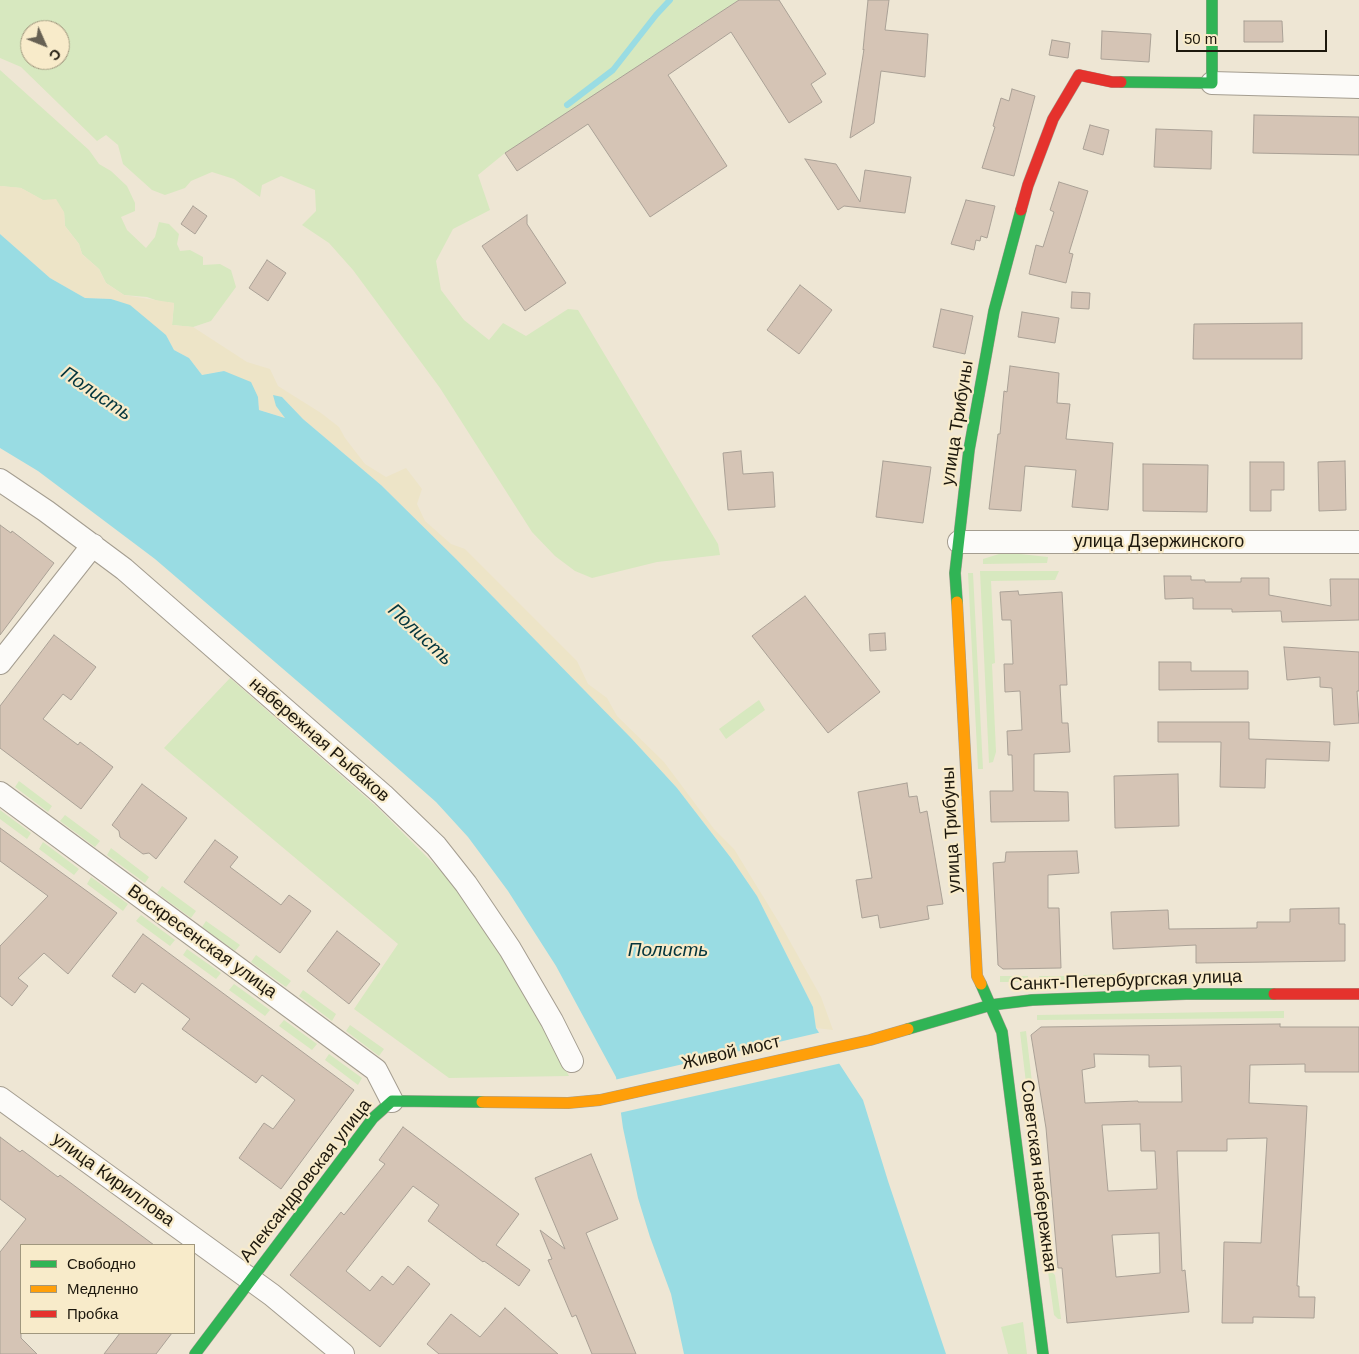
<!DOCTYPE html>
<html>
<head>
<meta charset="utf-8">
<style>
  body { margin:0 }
  #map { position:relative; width:1359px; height:1354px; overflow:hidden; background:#eee6d4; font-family:Helvetica,sans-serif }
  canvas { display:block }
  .legend { position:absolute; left:20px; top:1244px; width:175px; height:90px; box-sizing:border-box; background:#f8ebca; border:1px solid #a0977e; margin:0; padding:6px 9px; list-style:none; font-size:15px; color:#1d180d }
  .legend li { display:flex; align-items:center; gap:10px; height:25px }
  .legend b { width:25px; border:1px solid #a0977e }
  .north { position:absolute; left:20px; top:20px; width:50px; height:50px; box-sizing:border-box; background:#f8ebca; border:1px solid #a0977e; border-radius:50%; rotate:134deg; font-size:14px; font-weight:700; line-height:20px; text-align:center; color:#1d180d }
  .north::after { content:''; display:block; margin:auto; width:18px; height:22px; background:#666053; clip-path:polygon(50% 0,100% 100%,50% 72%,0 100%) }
  .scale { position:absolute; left:1176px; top:30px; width:151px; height:22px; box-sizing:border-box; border:2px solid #1d180d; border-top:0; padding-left:6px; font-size:15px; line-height:18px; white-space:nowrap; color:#1d180d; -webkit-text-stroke:4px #f8ebca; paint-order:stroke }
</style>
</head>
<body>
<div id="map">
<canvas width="1359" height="1354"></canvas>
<ul class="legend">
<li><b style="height:6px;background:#30b455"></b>Свободно</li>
<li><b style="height:6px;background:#ff9f0a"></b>Медленно</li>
<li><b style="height:6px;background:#e5322d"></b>Пробка</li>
</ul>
<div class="north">С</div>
<div class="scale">50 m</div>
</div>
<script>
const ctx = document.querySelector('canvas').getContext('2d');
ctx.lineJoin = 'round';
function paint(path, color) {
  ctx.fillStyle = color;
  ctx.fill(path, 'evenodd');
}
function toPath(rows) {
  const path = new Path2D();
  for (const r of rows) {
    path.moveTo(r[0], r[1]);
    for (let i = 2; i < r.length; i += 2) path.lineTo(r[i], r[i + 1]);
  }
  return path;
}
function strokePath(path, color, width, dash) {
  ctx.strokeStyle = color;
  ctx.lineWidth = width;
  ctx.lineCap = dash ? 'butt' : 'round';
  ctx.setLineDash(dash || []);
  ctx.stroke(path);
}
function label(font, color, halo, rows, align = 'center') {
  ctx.font = font + ' Helvetica,sans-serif';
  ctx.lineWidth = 4.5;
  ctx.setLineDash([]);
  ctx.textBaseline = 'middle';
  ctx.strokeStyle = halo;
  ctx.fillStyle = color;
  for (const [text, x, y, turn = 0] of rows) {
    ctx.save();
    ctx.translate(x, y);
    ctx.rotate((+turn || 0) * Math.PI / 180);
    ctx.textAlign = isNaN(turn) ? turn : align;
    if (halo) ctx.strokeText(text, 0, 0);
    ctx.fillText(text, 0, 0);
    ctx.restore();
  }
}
paint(toPath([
  [0,0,739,0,719,13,714,43,701,24,577,107,588,124,571,135,560,118,505,153,478,175,490,210,453,229,436,261,441,290,464,320,489,340,503,323,526,336,568,309,578,310,718,544,720,555,657,562,592,578,575,571,555,556,532,532,440,388,353,270,329,243,302,225,316,211,315,190,281,176,262,185,260,197,234,179,212,172,191,181,185,188,165,195,152,190,123,164,118,145,106,135,97,141,21,67,0,58],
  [30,30,60,30,60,60,30,60],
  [0,70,89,150,99,164,111,171,127,186,135,203,135,211,121,217,127,230,146,248,155,237,159,222,169,224,179,234,177,244,180,251,190,250,203,257,203,265,220,264,231,270,236,287,211,321,193,327,172,325,174,303,161,302,147,297,124,295,106,283,99,269,82,254,79,244,65,226,64,212,21,188,0,186],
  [999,554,1020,554,1048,557,1047,563,983,564,983,559],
  [980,571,1059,571,1055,580,991,581,995,663,992,664,996,752,993,762,989,763],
  [968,573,973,573,983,769,978,769],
  [230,678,378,808,455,885,526,995,569,1076,449,1078,354,1009,398,944,164,748],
  [759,700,765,710,726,739,719,729],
  [19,781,52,806,48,812,15,787],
  [0,810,31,833,27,839,0,819],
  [65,815,100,841,95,847,60,821],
  [43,842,79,869,74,875,39,849],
  [111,848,149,877,145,883,107,855],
  [91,877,128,904,123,911,87,884],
  [162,886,196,911,191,918,157,893],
  [141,915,175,940,170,946,136,921],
  [206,921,240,945,235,951,202,927],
  [187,949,221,973,216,979,183,955],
  [256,955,291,981,286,987,251,962],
  [1174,973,1174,981,1147,982,1146,974],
  [1141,974,1141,982,1084,982,1083,975],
  [1000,976,1028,976,1028,982,1000,982],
  [1039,976,1068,976,1066,983,1040,982],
  [234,984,270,1010,265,1016,229,990],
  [303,990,336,1014,332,1021,299,996],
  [1284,1011,1284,1018,1037,1020,1037,1015],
  [284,1020,317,1044,312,1050,279,1026],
  [350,1025,384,1049,379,1056,346,1031],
  [1026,1031,1032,1082,1026,1083,1020,1032],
  [329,1054,362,1078,358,1085,325,1060],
  [1050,1270,1055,1275,1061,1319,1058,1319,1054,1315,1048,1272],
  [1023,1322,1027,1354,1008,1354,1001,1327]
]), '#d7e8bf');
paint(toPath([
  [0,186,21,188,43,200,56,199,64,212,65,226,79,244,82,254,99,269,106,283,124,295,174,303,172,325,193,327,247,362,270,369,278,386,321,413,339,427,345,438,365,464,386,477,406,468,422,489,417,504,425,521,451,544,465,549,577,661,588,684,607,698,617,716,664,762,714,829,734,849,783,929,821,997,833,1030,816,1028,813,1007,757,896,731,858,677,788,632,739,456,559,381,485,303,419,282,397,276,406,286,418,259,410,258,397,224,371,202,375,189,358,174,350,166,335,111,299,85,298,50,278,0,234]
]), '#ede4c7');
paint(toPath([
  [0,234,50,278,85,298,111,299,130,305,166,335,174,350,189,358,202,375,224,371,251,382,258,397,259,410,285,418,276,406,273,395,282,397,303,419,381,485,456,559,632,739,677,788,731,858,757,896,813,1007,816,1028,863,1100,888,1181,946,1354,684,1354,671,1294,650,1237,638,1198,623,1128,616,1077,556,966,508,891,468,837,436,802,360,735,155,559,38,471,0,448]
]), '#99dce3');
paint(toPath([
  [822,1032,842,1063,619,1113,614,1080]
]), '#eee6d4');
strokePath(toPath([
  [567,105,613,70,656,15,670,0]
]), '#99dce3', 6);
const building = toPath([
  [739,0,779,0,826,74,811,84,822,102,789,123,731,32,668,75,727,166,650,217,588,124,517,171,505,153,739,0],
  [868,0,889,0,885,30,928,34,925,77,881,71,874,123,850,138,864,49,863,50,868,0],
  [1244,21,1282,21,1283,42,1244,42,1244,21],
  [1102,31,1151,34,1149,62,1101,59,1102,31],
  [1052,40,1070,43,1068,58,1049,55,1052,40],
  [1012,89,1035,96,1014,176,982,168,995,127,993,126,1001,98,1009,101,1012,89],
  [1254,115,1359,117,1359,155,1253,153,1254,115],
  [1090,125,1109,130,1103,155,1083,149,1090,125],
  [1156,129,1212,131,1211,169,1154,167,1156,129],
  [805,159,836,164,860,202,865,170,911,177,905,213,844,206,838,210,805,159],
  [1059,182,1088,191,1069,253,1073,254,1066,283,1029,274,1036,245,1043,247,1054,212,1050,210,1059,182],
  [966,200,995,206,987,238,981,236,980,241,976,240,974,250,951,244,966,200],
  [193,206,207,216,195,234,181,224,193,206],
  [527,215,527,224,566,283,525,311,482,246,527,215],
  [267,260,286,273,268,301,249,288,267,260],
  [800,285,832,310,799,354,767,330,800,285],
  [1072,292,1090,293,1089,309,1071,308,1072,292],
  [941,309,973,316,965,354,933,347,941,309],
  [1022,312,1059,318,1055,343,1018,337,1022,312],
  [1302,323,1302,359,1193,359,1194,324,1302,323],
  [1010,366,1059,373,1057,403,1070,404,1066,439,1113,443,1108,510,1072,507,1076,470,1025,466,1021,511,989,509,998,434,1000,434,1004,391,1007,392,1010,366],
  [741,451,743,474,773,472,775,507,728,510,723,453,741,451],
  [883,461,931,467,923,523,876,517,883,461],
  [1345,461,1346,510,1319,511,1318,462,1345,461],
  [1250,462,1284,462,1284,490,1271,490,1271,511,1250,511,1250,462],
  [1143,464,1208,465,1207,512,1143,511,1143,464],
  [0,525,11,533,12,531,54,563,0,635,0,525],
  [1164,576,1191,576,1191,580,1205,580,1205,582,1241,582,1241,578,1269,578,1269,595,1331,606,1330,579,1359,579,1359,620,1282,622,1281,611,1232,612,1232,609,1193,609,1193,598,1165,599,1164,576],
  [1018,591,1019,595,1062,592,1067,685,1060,685,1062,723,1068,723,1070,752,1034,754,1034,791,1068,792,1069,821,991,822,990,791,1013,791,1012,755,1008,755,1007,731,1022,730,1020,691,1005,692,1004,664,1013,664,1011,620,1002,620,1000,592,1018,591],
  [805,596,880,692,828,733,752,636,805,596],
  [885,633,886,650,870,651,869,634,885,633],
  [54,635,96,667,71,700,63,694,43,719,78,745,80,742,113,767,81,809,0,748,0,706,54,635],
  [1284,647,1359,652,1359,691,1357,691,1359,723,1334,725,1332,688,1320,687,1320,677,1287,680,1284,647],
  [1159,662,1191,662,1191,671,1248,671,1248,689,1159,690,1159,662],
  [1158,722,1249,722,1249,739,1330,742,1329,761,1266,759,1265,788,1220,787,1221,742,1158,742,1158,722],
  [1178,774,1179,826,1115,828,1114,776,1178,774],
  [907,783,909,797,917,796,920,813,927,811,943,904,927,906,929,919,880,928,878,915,862,918,856,880,872,878,858,792,907,783],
  [142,784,187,818,156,859,149,853,143,854,120,837,119,831,112,825,142,784],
  [0,828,117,913,68,974,44,953,18,978,28,986,12,1006,0,996,0,946,48,896,0,861,0,828],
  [215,840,238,857,230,867,281,905,289,895,311,911,280,953,184,882,215,840],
  [1077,851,1079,873,1048,875,1048,908,1059,908,1061,968,1003,969,998,965,993,863,1005,862,1006,852,1077,851],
  [1339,908,1339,924,1345,924,1345,961,1196,963,1196,945,1113,949,1111,912,1168,910,1169,929,1257,928,1257,922,1290,922,1290,909,1339,908],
  [337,931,380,964,349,1004,307,971,337,931],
  [143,934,354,1090,281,1189,239,1158,264,1123,273,1129,295,1100,262,1075,256,1083,182,1029,190,1019,142,983,135,993,112,976,143,934],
  [1280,1024,1280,1027,1359,1027,1359,1072,1305,1072,1305,1064,1250,1065,1249,1103,1307,1106,1297,1286,1299,1286,1299,1297,1315,1297,1314,1318,1253,1317,1253,1323,1222,1323,1224,1242,1261,1243,1267,1138,1227,1139,1227,1151,1177,1151,1182,1271,1185,1270,1189,1312,1067,1323,1062,1268,1058,1268,1046,1128,1031,1035,1041,1027,1280,1024],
  [1094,1054,1149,1055,1149,1067,1181,1066,1182,1102,1138,1102,1138,1101,1085,1103,1082,1070,1095,1067,1094,1054],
  [1140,1124,1141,1151,1155,1151,1157,1189,1108,1191,1102,1125,1140,1124],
  [1159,1233,1160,1273,1116,1277,1112,1235,1159,1233],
  [403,1127,519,1214,496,1245,530,1270,519,1286,484,1261,483,1262,428,1221,439,1205,413,1186,346,1271,370,1291,382,1276,393,1285,408,1266,430,1284,380,1347,290,1275,341,1212,344,1215,385,1164,379,1160,403,1127],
  [0,1137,20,1152,22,1150,58,1177,60,1175,154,1245,21,1245,21,1338,37,1354,0,1354,0,1252,26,1219,0,1199,0,1137],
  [591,1154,618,1219,586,1233,636,1354,592,1354,576,1315,572,1317,548,1260,552,1259,540,1230,565,1249,535,1178,591,1154],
  [505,1308,558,1354,439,1354,427,1344,451,1314,480,1337,505,1308],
  [120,1333,172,1333,156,1354,104,1354,120,1333]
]);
paint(building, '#d5c4b5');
strokePath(building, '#aaa196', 1);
const street = toPath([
  [1212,83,1359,87],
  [0,480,46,511,124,569,383,795,436,846,466,884,510,949,552,1021,572,1061],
  [959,542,1359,542],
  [0,663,93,545],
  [0,793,376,1070,392,1101],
  [0,1098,272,1295,343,1354]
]);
const fast = toPath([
  [1121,82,1212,83,1212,0],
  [957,602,955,573,969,450,994,311,1021,210],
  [981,984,1002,1032,1043,1354],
  [908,1029,991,1005,1032,1000,1186,994,1274,994],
  [195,1354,373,1118,392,1101,482,1102]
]);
const slow = toPath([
  [957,602,977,976,981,984],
  [482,1102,568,1103,600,1100,870,1040,908,1029]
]);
const jam = toPath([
  [1021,210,1028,185,1053,119,1079,75,1112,82,1121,82],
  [1274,994,1359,994]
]);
strokePath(street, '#a49d90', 24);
strokePath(fast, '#a49d90', 12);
strokePath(slow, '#a49d90', 12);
strokePath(jam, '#a49d90', 12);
strokePath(street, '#fcfbf9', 22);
strokePath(fast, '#30b455', 11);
strokePath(slow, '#ff9f0a', 11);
strokePath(jam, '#e5322d', 11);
label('18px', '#1d180d', '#f8ebca', [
  ["улица Трибуны",958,423,-81],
  ["улица Дзержинского",1159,542],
  ["набережная Рыбаков",319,740,41],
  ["улица Трибуны",952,830,-93],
  ["Воскресенская улица",202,942,36],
  ["Санкт-Петербургская улица",1126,981,-2],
  ["Живой мост",731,1053,-13],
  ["Советская набережная",1038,1176,83],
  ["улица Кириллова",113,1180,36],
  ["Александровская улица",306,1181,-52]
]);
label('italic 19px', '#03353d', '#f8ebca', [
  ["Полисть",96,394,34],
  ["Полисть",420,635,43],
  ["Полисть",668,951]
]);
</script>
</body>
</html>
